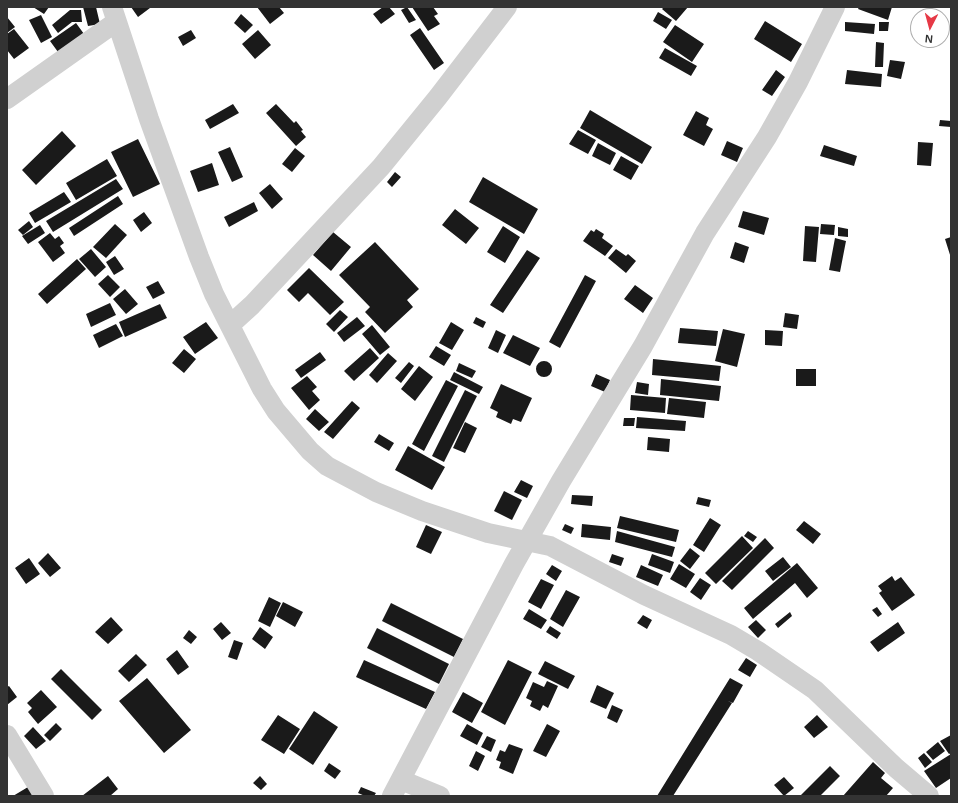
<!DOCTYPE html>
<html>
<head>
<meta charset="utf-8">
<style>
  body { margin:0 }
  #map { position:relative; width:958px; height:803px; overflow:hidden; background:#fff; font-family:Arial,sans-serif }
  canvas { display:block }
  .frame { position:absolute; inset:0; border:8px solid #333; pointer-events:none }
  .north { position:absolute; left:910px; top:8px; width:40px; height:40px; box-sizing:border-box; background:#fff; border:1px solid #adadad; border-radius:50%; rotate:186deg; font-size:11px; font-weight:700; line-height:16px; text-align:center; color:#333 }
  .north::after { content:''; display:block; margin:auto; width:14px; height:18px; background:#e63946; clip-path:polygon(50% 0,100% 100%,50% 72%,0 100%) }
</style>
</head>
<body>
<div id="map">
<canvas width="958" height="803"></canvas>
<div class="frame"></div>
<div class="north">N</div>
</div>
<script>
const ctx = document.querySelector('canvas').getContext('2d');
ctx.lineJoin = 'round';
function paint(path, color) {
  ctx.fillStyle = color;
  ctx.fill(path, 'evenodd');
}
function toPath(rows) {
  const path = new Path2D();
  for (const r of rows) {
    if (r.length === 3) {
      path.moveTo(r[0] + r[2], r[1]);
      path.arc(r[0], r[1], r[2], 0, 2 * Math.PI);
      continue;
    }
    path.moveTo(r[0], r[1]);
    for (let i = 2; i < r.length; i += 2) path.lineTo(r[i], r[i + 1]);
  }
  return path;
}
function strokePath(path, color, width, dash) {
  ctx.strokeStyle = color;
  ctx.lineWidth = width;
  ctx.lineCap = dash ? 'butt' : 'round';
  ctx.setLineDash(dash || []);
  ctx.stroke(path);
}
paint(toPath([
  [33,7,49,7,44,14],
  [83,7,96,7,100,24,88,26],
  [131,7,149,7,150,8,138,17],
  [257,7,279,7,284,13,270,24],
  [383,7,389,7,395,14,381,24,373,14],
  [407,7,416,20,409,23,401,10],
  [412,7,433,7,438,14,434,16,440,24,428,31],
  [664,7,688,7,676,21,662,9],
  [859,7,892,7,888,20,858,9],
  [70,10,81,10,82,22,72,22,58,33,52,25],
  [658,12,672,20,666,29,653,21],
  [241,14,253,25,245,33,234,23],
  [41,15,52,37,41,43,29,20],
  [7,17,15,27,7,33],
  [765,21,802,44,791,62,754,39],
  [845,22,875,24,874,34,845,31],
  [879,22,889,22,888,31,879,31],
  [76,23,84,34,58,52,50,41],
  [675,25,704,44,692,62,663,42],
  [420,28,444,63,434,70,410,35],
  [14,29,29,48,14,59,7,50,7,34],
  [191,30,196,38,183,46,178,37],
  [258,30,271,45,255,59,242,44],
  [876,42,884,43,883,67,875,67],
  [665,48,697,66,691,76,659,58],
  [890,60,905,62,901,79,887,76],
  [776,70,785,77,772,96,762,90],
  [847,70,882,74,881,87,845,84],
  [233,104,239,113,210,129,205,120],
  [276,104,294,123,296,121,303,130,301,131,306,137,296,146,266,113],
  [590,110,652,147,642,164,580,128],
  [696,111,709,118,706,125,713,129,704,146,683,135],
  [940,120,951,121,951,127,939,126],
  [578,130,596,140,588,154,569,144],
  [62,131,76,146,36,185,22,170],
  [138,139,160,184,133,197,111,152],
  [727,141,743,148,737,162,721,155],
  [918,142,933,143,931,166,917,165],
  [598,143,616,153,610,165,592,156],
  [824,145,857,156,854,166,820,156],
  [230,147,243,177,232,182,218,152],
  [295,148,305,156,292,172,282,164],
  [621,156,639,166,631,180,613,170],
  [107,159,117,176,76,200,66,183],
  [212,163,219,185,198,192,190,171],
  [395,172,401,177,392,187,387,182],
  [483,177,538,209,524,234,469,202],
  [116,179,123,189,53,232,46,221],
  [270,184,283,199,272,209,259,193],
  [64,192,71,202,35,223,29,213],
  [118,196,123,204,74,236,69,228],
  [254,202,258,211,229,227,224,217],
  [455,209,479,228,466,244,442,225],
  [743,211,769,218,764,235,738,227],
  [144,212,152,223,141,232,133,220],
  [29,221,33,227,23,235,18,230],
  [115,224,127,235,106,258,93,247],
  [821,224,835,225,834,235,820,234],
  [40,225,45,233,28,244,22,236],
  [503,226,520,237,505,263,487,252],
  [805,226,819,227,816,262,803,261],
  [838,227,848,229,848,237,838,236],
  [596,229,604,234,602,238,613,246,605,256,583,241,591,230,594,232],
  [333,232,351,247,331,271,313,255],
  [50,233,55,239,59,236,64,243,60,246,65,253,53,262,38,242],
  [951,237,951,258,945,239],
  [835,238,846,241,840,272,829,270],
  [375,242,419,289,407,300,413,307,385,333,365,312,370,307,339,275],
  [735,242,749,247,744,263,730,258],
  [91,249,106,267,95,277,79,259],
  [616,249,626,256,628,254,636,261,626,273,608,258],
  [527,250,540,258,503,313,490,305],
  [115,256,124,269,114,275,106,262],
  [77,259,86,269,47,304,38,294],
  [309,268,344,302,330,315,308,293,299,302,287,290],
  [108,275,120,287,110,297,98,284],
  [585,275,596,281,560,348,549,342],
  [158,281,165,293,153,299,146,287],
  [635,285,653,298,643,313,624,299],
  [125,289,138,304,126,314,113,299],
  [110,303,116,315,91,327,86,314],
  [160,304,167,318,125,337,119,322],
  [340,310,348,317,334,332,326,324],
  [785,313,799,315,797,329,783,327],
  [357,317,365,326,344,342,337,333],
  [476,317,486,322,483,328,473,323],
  [206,322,218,338,195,354,183,337],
  [451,322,464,330,452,350,439,343],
  [116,324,123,336,99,348,93,335],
  [372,325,390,347,380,355,362,334],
  [680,328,718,331,716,346,678,343],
  [723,329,745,334,737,367,715,361],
  [496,330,506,335,498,353,488,348],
  [765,330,783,331,782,346,765,345],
  [513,335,540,348,530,366,503,353],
  [436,346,451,355,444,366,429,357],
  [370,348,379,358,354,381,344,371],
  [184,349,196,359,184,373,172,363],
  [320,352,326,360,301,378,295,370],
  [388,353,397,361,377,383,369,375],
  [653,359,721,366,719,381,652,375],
  [544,369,8],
  [409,362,414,366,401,383,395,378],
  [459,363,476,371,472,378,456,371],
  [419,366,433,377,415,401,401,389],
  [796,369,816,369,816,386,796,386],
  [454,372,483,387,479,394,450,380],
  [596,374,610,380,605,392,591,386],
  [307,376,317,387,312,391,320,400,309,410,291,388],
  [661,379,721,386,719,401,660,395],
  [446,380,458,386,424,451,412,444],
  [637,382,649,384,648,395,635,393],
  [501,384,532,398,521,422,513,419,511,424,496,417,498,412,490,408],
  [465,390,477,396,444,462,432,456],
  [631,395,666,398,665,413,630,410],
  [669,398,706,402,704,418,667,414],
  [352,401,360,408,333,439,324,432],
  [315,409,329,422,319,431,306,419],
  [637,417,686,421,685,431,636,428],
  [624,418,635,418,634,426,623,426],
  [465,422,477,428,465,453,453,448],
  [379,434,394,443,389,451,374,442],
  [648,437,670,439,669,452,647,450],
  [408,446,445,467,432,490,395,470],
  [521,480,533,486,527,498,514,492],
  [504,491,522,500,512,520,494,511],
  [572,495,593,496,592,506,571,504],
  [698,497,711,500,709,507,696,504],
  [620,516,679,530,676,542,617,528],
  [710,518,721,525,704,552,693,545],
  [804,521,821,534,813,544,796,530],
  [565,524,574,528,571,534,562,530],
  [582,524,611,527,610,540,581,537],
  [426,525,442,532,431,554,416,547],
  [617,531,675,547,672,557,615,542],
  [748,531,757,537,753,542,744,536],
  [742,536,753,548,716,584,705,573],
  [765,538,774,548,732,590,722,581],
  [690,548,700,556,690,569,680,561],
  [48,553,61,568,50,577,38,563],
  [612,554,624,558,621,566,609,562],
  [652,554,674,562,670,573,648,565],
  [783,557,791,567,773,581,765,571],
  [29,558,40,574,26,584,15,568],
  [797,563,818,588,807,598,795,583,753,619,744,608],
  [679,564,695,574,686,588,670,579],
  [552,565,562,571,556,581,546,574],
  [641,565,663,575,658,586,636,577],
  [892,576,895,581,901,577,915,595,892,611,879,593,882,591,878,586],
  [700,578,711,585,701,600,690,592],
  [541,579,554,585,541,609,528,602],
  [566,590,580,597,563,627,550,619],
  [269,597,281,603,270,627,258,621],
  [283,602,303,612,295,627,276,616],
  [391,603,463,639,454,657,382,621],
  [877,607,882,614,878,617,872,610],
  [529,609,547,620,541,629,523,619],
  [790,612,792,616,778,628,775,624],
  [643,615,652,620,647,629,637,623],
  [111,617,123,630,108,644,95,632],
  [756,620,766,630,758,638,748,627],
  [221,622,231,633,222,640,213,629],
  [898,622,905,633,878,652,870,642],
  [550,626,561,633,557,639,546,632],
  [260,627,273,637,265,649,252,639],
  [377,628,449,664,439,684,367,648],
  [189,630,197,637,191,644,183,638],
  [234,640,243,643,237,660,228,657],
  [177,650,189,667,178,675,166,659],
  [136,654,147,665,129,682,118,671],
  [746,658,757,665,750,677,738,670],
  [364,660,435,692,426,709,356,677],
  [508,660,532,672,505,725,481,712],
  [545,661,575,676,568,689,538,674],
  [61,669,102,710,92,720,51,679],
  [147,678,191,730,164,753,119,701],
  [730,678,743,685,733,703,728,701,732,703,673,796,657,796],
  [547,681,558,686,548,708,543,705,540,711,530,706,532,701,526,698,533,682,544,687],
  [597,685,614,693,606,709,590,702],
  [9,686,17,697,7,705,7,687],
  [41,690,57,707,38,724,28,712,32,708,27,703],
  [463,692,483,703,472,723,452,712],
  [612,705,623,710,617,723,607,718],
  [314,711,338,727,313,765,289,749],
  [278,715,300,729,284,754,261,740],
  [817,715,828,727,814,738,804,727],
  [56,723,62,729,50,741,44,735],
  [467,724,483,733,477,745,460,736],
  [547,724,560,731,546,757,533,751],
  [33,727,46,741,36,749,24,736],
  [951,735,951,753,949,754,940,741],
  [487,736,496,740,491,752,481,747],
  [938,742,945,751,933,760,926,752],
  [509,744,523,749,513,774,499,768,501,762,496,760,500,750,505,752],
  [476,751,485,756,478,771,469,766],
  [924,753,932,762,925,768,918,758],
  [951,754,951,778,936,788,924,771],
  [873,762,885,773,881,778,893,788,886,796,843,796],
  [329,763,341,771,335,779,324,771],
  [830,766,840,776,820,796,800,796],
  [108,776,118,789,110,796,82,796],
  [260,776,267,784,261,790,253,783],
  [784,777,794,788,784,796,774,785],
  [28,787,33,796,13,796],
  [361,787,376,793,374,796,365,796,358,793]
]), '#1a1a1a');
strokePath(toPath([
  [112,7,149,119,199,257,214,294,262,389,276,411,310,451,327,466,376,492,422,511,488,533,550,546,644,595,731,635,758,651,815,690,896,768,929,796],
  [7,99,116,22],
  [230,325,252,305,381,167,438,97,507,7],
  [7,735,44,796],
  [401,780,440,796],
  [392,796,514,564,561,481,643,346,705,233,767,137,798,82,835,7]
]), '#d0d0d0', 20);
</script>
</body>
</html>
